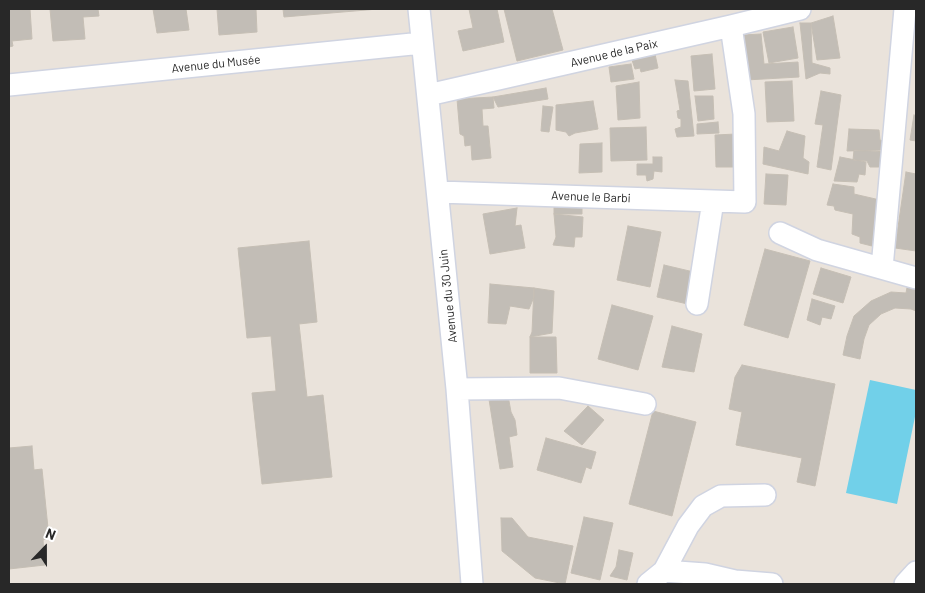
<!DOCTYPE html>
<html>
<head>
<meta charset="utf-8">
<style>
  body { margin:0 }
  #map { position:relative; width:925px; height:593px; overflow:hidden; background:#eae3db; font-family:Barlow,sans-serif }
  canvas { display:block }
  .frame { position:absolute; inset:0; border:10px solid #282828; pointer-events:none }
  .north { position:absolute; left:20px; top:523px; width:50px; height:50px; -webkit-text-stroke:4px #fff; paint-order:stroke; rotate:22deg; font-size:14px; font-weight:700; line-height:20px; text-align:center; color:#282828 }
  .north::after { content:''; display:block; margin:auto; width:18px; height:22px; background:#282828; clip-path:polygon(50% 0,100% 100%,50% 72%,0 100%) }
</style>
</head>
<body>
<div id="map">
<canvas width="925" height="593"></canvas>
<div class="frame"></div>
<div class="north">N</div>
</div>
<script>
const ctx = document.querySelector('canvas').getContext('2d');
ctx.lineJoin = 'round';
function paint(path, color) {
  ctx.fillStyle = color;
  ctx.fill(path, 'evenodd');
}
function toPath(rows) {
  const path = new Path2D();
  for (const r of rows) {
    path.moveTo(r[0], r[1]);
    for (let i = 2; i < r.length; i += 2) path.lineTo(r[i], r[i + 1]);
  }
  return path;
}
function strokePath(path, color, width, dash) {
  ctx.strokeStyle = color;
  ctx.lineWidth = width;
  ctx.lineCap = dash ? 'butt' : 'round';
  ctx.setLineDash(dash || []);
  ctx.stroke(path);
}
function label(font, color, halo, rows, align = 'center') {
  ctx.font = font + ' Barlow,sans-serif';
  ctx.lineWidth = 4;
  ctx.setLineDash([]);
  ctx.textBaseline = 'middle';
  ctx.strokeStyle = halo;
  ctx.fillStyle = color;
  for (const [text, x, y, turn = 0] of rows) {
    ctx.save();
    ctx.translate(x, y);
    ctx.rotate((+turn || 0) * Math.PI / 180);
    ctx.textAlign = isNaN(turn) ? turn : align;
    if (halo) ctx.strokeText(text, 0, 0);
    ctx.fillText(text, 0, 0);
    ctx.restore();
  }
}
paint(toPath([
  [870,380,916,390,916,412,897,504,846,493]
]), '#71d0e9');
const building = toPath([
  [9,9,21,9,21,10,30,9,32,39,12,41,13,46,9,47,9,9],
  [50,9,98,9,99,16,83,17,85,39,53,41,50,9],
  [153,9,186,9,189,30,157,33,153,9],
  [217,9,256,9,257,32,219,35,217,9],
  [283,9,378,9,284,17,283,9],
  [469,9,497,9,504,42,463,51,458,31,473,28,469,9],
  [504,9,552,9,563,50,517,61,504,9],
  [833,16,840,58,817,60,811,23,833,16],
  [800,23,811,23,812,63,830,68,830,74,820,73,806,79,800,23],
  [793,27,798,58,769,63,763,32,793,27],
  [761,34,764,64,798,62,799,77,746,80,743,35,761,34],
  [655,54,658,68,641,72,640,68,635,69,632,60,655,54],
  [712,54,715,89,694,91,691,56,712,54],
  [631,64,634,79,611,82,609,67,631,64],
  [675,80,688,81,694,136,677,137,675,129,681,127,681,119,678,118,677,111,680,110,675,80],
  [792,81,794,121,767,122,765,82,792,81],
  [639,82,640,118,618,120,616,86,639,82],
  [546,88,548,99,498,107,493,97,546,88],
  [821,91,841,95,831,170,817,167,823,125,815,124,821,91],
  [695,96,713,96,714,119,698,121,695,96],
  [493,97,494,108,482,109,483,126,488,126,491,158,472,160,471,145,465,146,464,136,460,134,457,99,493,97],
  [593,101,598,129,575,133,569,136,566,132,556,130,556,105,593,101],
  [543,106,553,107,549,132,541,131,543,106],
  [914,115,916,116,916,141,910,140,914,115],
  [718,122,719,133,697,134,697,124,718,122],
  [646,127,647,160,611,161,610,128,646,127],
  [849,129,879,130,880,140,888,143,886,150,847,151,849,129],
  [787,131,805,136,803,158,809,162,808,174,763,164,764,147,779,151,787,131],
  [736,134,737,167,716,167,715,135,736,134],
  [602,143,602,172,579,173,580,144,602,143],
  [854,150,887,152,886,167,870,167,867,161,853,160,854,150],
  [653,157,662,157,662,172,654,171,653,179,647,181,646,175,637,175,637,164,653,164,653,157],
  [840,157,866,162,865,175,859,174,857,182,834,181,840,157],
  [906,172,916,174,916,251,895,248,906,172],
  [766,174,788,175,786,205,764,204,766,174],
  [833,184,854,187,854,194,880,200,872,246,860,243,860,237,852,234,853,214,835,210,834,206,827,205,833,184],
  [554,203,582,203,582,214,554,214,554,203],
  [517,208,515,226,521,225,525,248,490,254,483,214,517,208],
  [554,214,583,217,582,237,575,237,574,247,553,245,556,237,554,214],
  [628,226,661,232,650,287,617,280,628,226],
  [309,241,317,322,299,324,307,397,323,395,332,477,262,484,252,393,276,391,271,336,247,338,238,248,309,241],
  [765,249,810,261,788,338,744,325,765,249],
  [664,265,698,273,692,305,657,297,664,265],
  [821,268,851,277,843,303,813,294,821,268],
  [908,282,916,284,916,311,911,309,895,308,881,314,869,325,864,339,860,359,843,355,847,336,854,316,871,301,891,292,906,293,908,282],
  [490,284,534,288,534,297,529,309,510,306,506,324,488,323,490,284],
  [534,288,554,291,552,333,530,337,532,332,534,288],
  [812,299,835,306,831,319,822,317,820,325,807,320,812,299],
  [612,305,653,316,638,370,598,359,612,305],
  [672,326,702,334,694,372,662,367,672,326],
  [530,337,556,337,557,373,530,373,530,337],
  [742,365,835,384,815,486,797,482,802,458,736,445,742,412,729,409,735,377,742,365],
  [507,390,511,412,515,420,517,435,509,437,513,467,500,469,488,393,507,390],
  [588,406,604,420,582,445,564,431,588,406],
  [653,411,696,422,672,516,629,504,653,411],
  [546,438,596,452,591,469,586,467,581,483,537,470,546,438],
  [32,446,34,470,42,469,49,538,43,540,45,565,9,569,9,448,32,446],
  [584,517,613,523,600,580,571,573,584,517],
  [501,518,512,518,528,537,573,546,565,584,535,578,502,551,501,518],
  [619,550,633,553,627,580,610,576,616,567,619,550]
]);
paint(building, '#c2bdb6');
strokePath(building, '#c5beb4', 1);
const minor = toPath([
  [419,9,457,389,472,584],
  [9,85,422,43],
  [428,95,731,26,800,9],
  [438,192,745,202,744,114,731,26],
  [780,233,817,250,916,278],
  [882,268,905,9],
  [697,304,713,201],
  [457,389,559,388,645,404],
  [664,571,688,526,703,506,721,496,765,495],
  [648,584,664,571,705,574,735,581,772,584],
  [905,584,916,572]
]);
strokePath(minor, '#d0d4e1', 24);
strokePath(minor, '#fff', 21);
label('12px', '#282828', '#fff', [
  ["Avenue de la Paix",614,53,-13],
  ["Avenue du Musée",216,64,-6],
  ["Avenue le Barbi",591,197,2],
  ["Avenue du 30 Juin",448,296,-96]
]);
</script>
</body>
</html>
